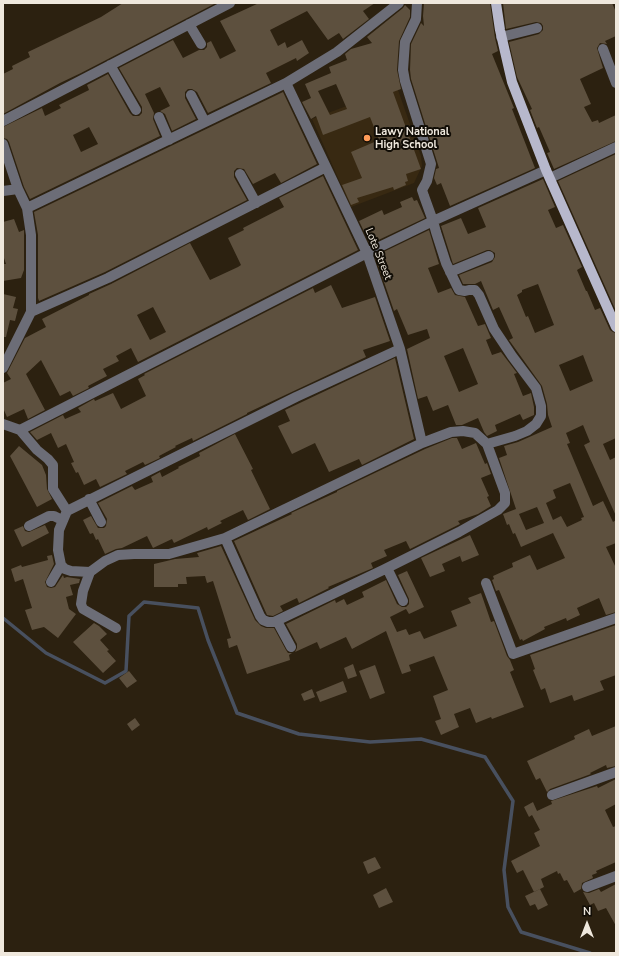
<!DOCTYPE html>
<html>
<head>
<meta charset="utf-8">
<style>
  body { margin:0 }
  #map { position:relative; width:619px; height:956px; overflow:hidden; background:#2c2110; font-family:"Nunito Sans",sans-serif }
  canvas { display:block }
  .frame { position:absolute; inset:0; border:4px solid #efe8dd; pointer-events:none }
  .north { position:absolute; left:567px; top:904px; width:40px; height:40px; -webkit-text-stroke:3px #100c05; paint-order:stroke; rotate:0deg; font-size:11px; font-weight:700; line-height:16px; text-align:center; color:#efe8dd }
  .north::after { content:''; display:block; margin:auto; width:14px; height:18px; background:#efe8dd; clip-path:polygon(50% 0,100% 100%,50% 72%,0 100%) }
</style>
</head>
<body>
<div id="map">
<canvas width="619" height="956"></canvas>
<div class="frame"></div>
<div class="north">N</div>
</div>
<script>
const ctx = document.querySelector('canvas').getContext('2d');
ctx.lineJoin = 'round';
function paint(path, color) {
  ctx.fillStyle = color;
  ctx.fill(path, 'evenodd');
}
function toPath(rows) {
  const path = new Path2D();
  for (const r of rows) {
    path.moveTo(r[0], r[1]);
    for (let i = 2; i < r.length; i += 2) path.lineTo(r[i], r[i + 1]);
  }
  return path;
}
function strokePath(path, color, width, dash) {
  ctx.strokeStyle = color;
  ctx.lineWidth = width;
  ctx.lineCap = dash ? 'butt' : 'round';
  ctx.setLineDash(dash || []);
  ctx.stroke(path);
}
function label(font, color, halo, rows, align = 'center') {
  ctx.font = font + ' "Nunito Sans",sans-serif';
  ctx.lineWidth = 4;
  ctx.setLineDash([]);
  ctx.textBaseline = 'middle';
  ctx.strokeStyle = halo;
  ctx.fillStyle = color;
  for (const [text, x, y, turn = 0] of rows) {
    ctx.save();
    ctx.translate(x, y);
    ctx.rotate((+turn || 0) * Math.PI / 180);
    ctx.textAlign = isNaN(turn) ? turn : align;
    if (halo) ctx.strokeText(text, 0, 0);
    ctx.fillText(text, 0, 0);
    ctx.restore();
  }
}
paint(toPath([
  [397,87,421,156,422,166,414,183,351,207,312,119]
]), '#382912');
strokePath(toPath([
  [3,618,46,653,105,683,126,671,129,616,144,602,198,608,208,640,237,713,299,734,370,742,421,739,485,757,513,801,504,870,508,907,521,932,590,953]
]), '#48505f', 3.5);
paint(toPath([
  [123,3,216,3,81,73,60,83,3,114,3,74,13,69,12,66,30,57,28,52,101,17],
  [259,3,375,3,363,11,369,19,343,39,339,33,328,40,307,11,270,30,278,46,285,42,287,48,302,40,309,53,297,61,296,58,266,73,271,83,208,113,197,92,192,89,188,89,185,92,185,98,196,119,172,131,165,114,160,111,170,106,160,87,145,94,154,113,153,119,160,136,30,199,24,187,9,142,7,139,3,138,3,127,42,108,45,116,61,108,59,105,89,90,87,85,108,74,130,113,133,116,139,116,142,113,142,107,119,68,173,40,183,58,199,50,204,50,207,47,207,43,211,41,220,59,236,51,220,21],
  [89,127,98,144,81,152,73,135],
  [424,3,490,3,495,38,498,51,492,54,514,108,512,109,535,168,450,206,441,183,437,185,434,178,436,169,439,168,411,79,410,70,411,44,421,23,424,26,423,16],
  [503,3,612,3,616,12,616,36,605,41,607,44,600,43,597,48,603,68,580,79,591,104,584,107,592,122,598,120,599,123,616,115,616,141,554,169,547,153,550,152,539,127,537,128,530,110,532,109,517,77,509,42,539,34,543,30,543,26,541,23,536,22,506,29],
  [405,5,410,10,410,17,399,41,397,70,401,89,393,92,421,169,406,174,408,181,405,182,406,185,394,190,393,187,357,198,359,202,351,205,342,185,362,178,351,152,379,140,370,117,323,135,316,116,311,119,302,102,311,98,305,84,331,73,329,67,347,60,345,54,351,49,372,43,367,37,403,8],
  [336,84,347,109,330,115,318,91],
  [283,92,317,164,281,183,275,173,253,184,244,169,237,168,234,171,234,177,247,200,105,272,39,301,38,298,38,235,34,212],
  [616,154,616,311,558,181],
  [323,176,358,250,138,362,131,348,116,356,119,361,103,369,107,376,88,386,89,388,73,396,70,391,60,396,41,360,26,374,45,410,28,419,24,409,7,417,3,408,3,383,11,379,7,373,25,338,46,327,42,319,89,295,89,294,111,284,190,243,210,280,238,267,241,265,228,238,244,230,243,228,284,207,279,198],
  [153,307,166,332,150,340,137,315],
  [543,179,555,207,548,210,556,228,563,225,582,267,577,270,586,291,587,291,595,310,600,308,610,330,613,332,616,333,616,438,603,444,610,460,616,457,616,516,584,445,590,442,583,425,566,433,570,443,567,444,593,506,603,501,613,522,616,520,616,543,606,547,616,568,616,612,606,615,599,598,577,608,580,615,567,621,566,618,544,627,545,629,523,641,522,639,520,640,499,590,496,591,492,580,494,579,493,576,513,567,512,563,530,555,537,570,565,558,553,533,521,547,515,533,513,534,509,524,507,525,503,514,516,509,499,458,507,455,504,446,518,442,552,427,548,415,547,404,542,386,509,340,513,338,499,307,493,310,481,281,475,284,463,284,459,275,492,262,495,257,495,253,490,250,487,250,453,264,441,226,461,218,468,234,486,227,478,208],
  [538,284,554,325,535,333,528,316,526,317,517,295,522,292,522,290],
  [583,355,593,381,570,391,559,365],
  [570,483,584,517,581,518,582,520,567,527,561,516,553,520,546,503,556,498,553,490],
  [537,507,544,523,526,530,519,514],
  [412,197,414,201,417,200,425,218,370,244,359,221,382,210,384,215,402,207,400,202],
  [14,219,19,232,24,230,24,272,24,270,21,278,3,281,3,264,6,264,3,255,3,222],
  [429,230,439,264,428,268,438,293,451,288,455,295,465,297,478,326,485,324,491,338,486,340,492,355,501,352,517,373,514,374,523,396,531,393,534,407,534,415,523,420,520,414,495,425,497,431,487,436,484,432,478,418,462,425,456,425,448,405,433,411,427,396,418,399,407,349,430,338,427,329,408,335,397,309,394,311,375,256],
  [463,348,478,384,459,392,444,356],
  [331,285,342,308,375,297,390,341,363,350,366,357,247,413,247,414,193,441,192,438,175,446,176,447,159,456,160,458,145,465,143,462,125,471,127,474,100,487,96,479,84,485,78,472,76,473,71,463,74,462,66,444,58,448,51,433,37,440,30,432,63,415,65,419,81,412,78,408,94,399,95,401,113,393,121,409,146,396,138,379,145,375,144,374,313,288,315,293],
  [3,294,16,297,13,308,18,309,15,321,10,320,6,337,3,337],
  [395,358,414,439,362,465,359,459,329,472,315,443,292,454,278,426,290,421,285,410],
  [235,434,253,469,251,470,270,509,248,520,243,510,220,521,222,523,208,530,207,527,174,543,172,539,153,548,147,536,122,548,116,549,105,554,98,539,96,540,93,533,90,534,83,520,91,516,98,528,104,528,106,526,107,519,98,503,132,486,135,490,153,482,151,477,160,472,162,477,179,468,178,467,200,456,199,453],
  [452,438,457,438,462,449,476,443,485,464,487,463,491,474,481,478,489,496,487,497,491,506,478,514,458,521,460,524,410,549,406,541,384,550,387,556,371,563,373,568,328,587,329,588,299,603,297,598,280,606,283,611,273,616,267,615,234,541,292,514,291,513,337,492,337,491,425,449],
  [19,446,42,465,46,475,47,489,52,499,37,507,10,456],
  [45,525,49,533,22,547,14,530,23,526,25,531,29,532],
  [470,535,479,555,462,562,460,556,442,564,445,571,430,577,421,558],
  [221,546,255,620,261,626,266,628,274,628,286,650,288,653,292,653,289,655,290,660,247,674,237,645,229,648,227,639,231,638,213,581,207,583,205,576,186,577,187,584,178,584,178,587,154,587,154,564,175,559,199,557,197,553],
  [52,555,54,564,45,582,47,587,51,588,55,587,63,575,64,578,67,577,80,579,79,583,70,585,73,595,66,597,69,609,76,614,58,638,44,627,32,630,25,610,32,608,23,579,15,582,11,569,21,565,22,567,48,560,47,556],
  [407,571,424,607,409,614,406,609,390,617,397,632,406,629,409,635,420,631,424,639,457,626,451,611,471,603,468,598,481,593,491,622,494,621,507,656,510,660,514,670,510,672,524,707,492,719,491,717,476,723,470,708,454,714,459,727,441,735,435,721,441,719,433,696,448,690,434,656,409,665,411,671,402,674,386,631,352,649,346,637,320,649,317,642,295,652,297,648,297,644,286,624,335,600,336,603,344,599,347,605,364,597,362,592,386,580,397,604,402,607,406,607,409,604,409,599,398,575],
  [94,623,99,626,107,634,100,640,109,650,107,651,116,661,103,673,73,642],
  [616,625,616,675,600,681,604,690,574,701,572,695,550,703,545,688,541,690,533,670,535,669,530,655],
  [353,664,357,676,348,679,344,668],
  [375,665,385,693,370,699,359,671],
  [129,671,137,681,127,688,119,678],
  [343,681,347,692,320,702,316,692],
  [312,689,315,697,304,701,301,694],
  [135,718,140,725,132,731,127,724],
  [616,726,616,766,607,768,606,765,590,773,591,774,550,789,547,792,540,778,536,780,527,761,575,739,574,736,589,729,592,736],
  [616,779,616,804,605,810,613,827,616,826,616,862,596,871,597,873,592,875,593,878,582,883,581,889,574,893,567,880,564,881,560,873,558,874,557,871,541,879,544,887,534,892,523,870,517,873,511,861,540,846,534,833,540,830,532,815,529,817,524,807,533,802,537,811,552,804,551,801,597,786,598,788],
  [375,857,381,868,368,874,363,862],
  [616,884,616,926,606,908,598,911,594,903,590,905,583,892,589,893,599,889,601,892],
  [386,888,393,902,379,908,373,895],
  [540,889,548,905,538,910,535,904,530,906,525,896]
]), '#5d503e');
strokePath(toPath([
  [417,3,416,19,405,42,403,70,405,81,431,164,427,181,422,190,424,196,433,221,436,232,446,263,457,286,459,290,465,291,469,290,475,290,479,295,494,329,512,356,536,388,541,406,541,416,536,424,527,431,515,436,487,444],
  [189,24,201,44],
  [501,37,537,28],
  [603,49,616,83],
  [110,65,136,110],
  [286,83,367,253,400,349,422,443],
  [191,95,205,122],
  [159,117,169,140],
  [3,121,230,3],
  [3,144,18,189,27,208,31,235,31,312,3,368],
  [240,174,256,203],
  [550,178,616,147],
  [3,191,18,189],
  [27,208,286,83,337,52,399,3],
  [450,272,489,256],
  [31,312,108,278,326,167],
  [3,424,20,430,37,450,48,459,53,465,53,489,67,511],
  [20,430,367,253,433,221,546,170],
  [89,499,101,522],
  [29,526,49,516,54,516,62,520],
  [387,568,403,601],
  [90,572,71,571,65,569,61,565,58,550,59,530,67,511,296,397,400,349],
  [51,582,61,565],
  [486,583,513,654,616,618],
  [277,621,291,647],
  [116,628,83,609,81,604,83,591,90,572,105,561,118,555,134,554,169,554,225,538,422,443,451,432,463,431,475,433,487,444,505,493,505,503,498,510,459,532,383,570,274,622,268,622,263,620,260,616,225,538],
  [552,795,616,772],
  [587,887,616,876]
]), '#6c6d77', 10);
strokePath(toPath([
  [496,3,500,30,512,82,546,170,616,327]
]), '#b7b8cc', 10);
for (const [x, y, r, color] of [
  [367,138,4,"#fe9b58"]
]) {
  const dot = new Path2D();
  dot.arc(x, y, r, 0, 2 * Math.PI);
  ctx.fillStyle = color;
  ctx.fill(dot);
  strokePath(dot, '#100c05', 1.5);
}
label('bold 11px', '#efe8dd', '#100c05', [
  ["Lawy National",375,132],
  ["High School",375,145]
], 'left');
label('11px', '#efe8dd', '#100c05', [
  ["Lote Street",378,254,68]
]);
</script>
</body>
</html>
